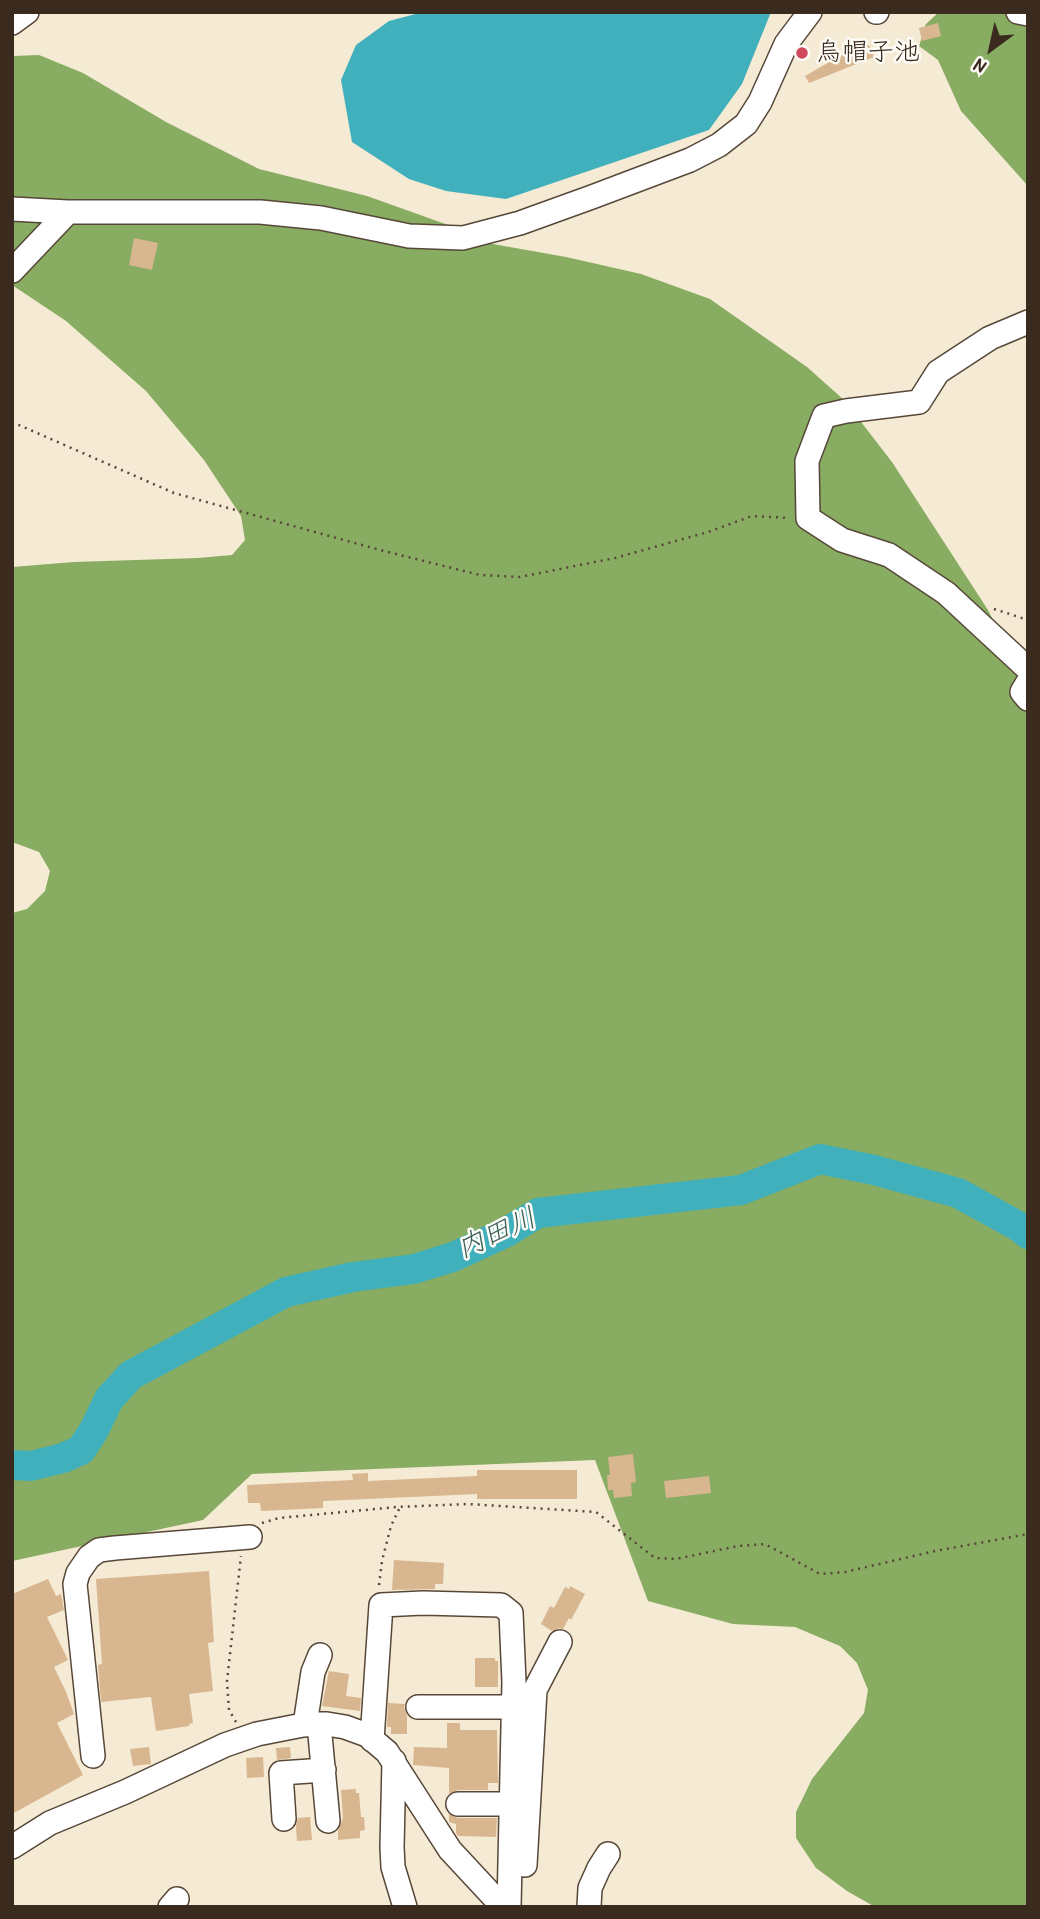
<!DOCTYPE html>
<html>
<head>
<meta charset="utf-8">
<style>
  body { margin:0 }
  #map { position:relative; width:1040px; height:1919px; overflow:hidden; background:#f5ead4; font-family:"Patrick Hand",sans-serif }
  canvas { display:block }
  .frame { position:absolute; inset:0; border:14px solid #3b2a1e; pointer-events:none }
  .north { position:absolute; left:956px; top:14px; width:70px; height:70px; -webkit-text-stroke:5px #fdfcf7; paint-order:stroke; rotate:213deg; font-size:19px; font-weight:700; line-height:28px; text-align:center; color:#3b2a1e }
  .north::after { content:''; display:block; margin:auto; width:24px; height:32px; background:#3b2a1e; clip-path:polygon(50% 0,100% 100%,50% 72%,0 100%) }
</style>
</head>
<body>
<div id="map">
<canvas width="1040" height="1919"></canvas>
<div class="frame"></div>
<div class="north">N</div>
</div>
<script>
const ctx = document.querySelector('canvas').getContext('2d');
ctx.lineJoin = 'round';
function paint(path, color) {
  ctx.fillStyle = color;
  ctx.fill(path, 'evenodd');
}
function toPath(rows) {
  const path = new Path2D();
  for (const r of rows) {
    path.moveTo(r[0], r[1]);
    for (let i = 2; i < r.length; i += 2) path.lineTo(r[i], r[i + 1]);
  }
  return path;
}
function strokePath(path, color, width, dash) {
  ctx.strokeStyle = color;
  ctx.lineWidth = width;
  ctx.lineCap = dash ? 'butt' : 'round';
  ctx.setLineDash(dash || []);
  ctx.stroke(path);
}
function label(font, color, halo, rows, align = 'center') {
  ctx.font = font + ' "Patrick Hand","Klee One",sans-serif';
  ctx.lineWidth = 5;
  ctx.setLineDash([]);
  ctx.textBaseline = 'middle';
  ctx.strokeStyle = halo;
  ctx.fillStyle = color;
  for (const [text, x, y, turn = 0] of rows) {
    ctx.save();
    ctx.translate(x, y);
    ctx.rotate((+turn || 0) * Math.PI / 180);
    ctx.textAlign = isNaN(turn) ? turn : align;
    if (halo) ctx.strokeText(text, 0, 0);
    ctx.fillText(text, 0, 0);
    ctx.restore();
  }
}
paint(toPath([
  [939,12,1028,12,1028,186,961,111,938,60,919,46,926,24],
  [39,55,83,73,166,122,259,169,367,196,451,226,476,241,566,257,641,274,710,299,807,367,844,400,892,462,988,610,1028,688,1028,1907,875,1907,847,1891,816,1868,796,1838,796,1812,812,1779,864,1713,868,1690,857,1663,840,1646,795,1627,733,1624,648,1601,595,1460,252,1474,203,1520,12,1561,12,913,27,909,45,891,50,871,39,852,12,842,12,567,74,562,198,558,232,555,245,540,241,516,204,460,146,391,66,321,12,285,12,56]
]), '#88ac61');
paint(toPath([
  [423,12,771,12,742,84,709,130,506,199,446,191,409,179,352,142,341,80,356,45,389,21]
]), '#40b0bc');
strokePath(toPath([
  [12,1465,31,1466,63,1458,81,1450,94,1430,109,1399,131,1375,286,1292,353,1277,414,1269,453,1257,505,1233,538,1213,741,1190,820,1159,874,1170,958,1193,1018,1226,1028,1234]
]), '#40b0bc', 30);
paint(toPath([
  [938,23,941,36,922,41,919,28],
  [869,45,874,57,809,83,805,76,838,57],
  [134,238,158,243,152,270,129,265],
  [633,1454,636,1482,631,1483,632,1496,614,1498,613,1490,608,1490,607,1475,610,1475,608,1457],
  [477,1470,577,1470,577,1499,477,1499,477,1494,323,1501,323,1508,261,1511,260,1503,248,1503,247,1485,353,1480,352,1474,368,1473,368,1481,477,1476],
  [709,1476,711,1493,666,1498,664,1481],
  [394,1560,444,1563,443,1584,435,1584,435,1589,392,1590],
  [209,1571,214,1642,208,1643,213,1691,189,1694,193,1723,189,1724,189,1726,156,1731,151,1697,101,1702,98,1665,102,1664,96,1579],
  [48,1579,56,1596,61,1594,64,1610,47,1617,68,1660,54,1667,66,1692,74,1714,57,1723,83,1775,12,1814,12,1594],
  [570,1586,585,1594,571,1620,569,1618,563,1629,559,1628,552,1631,541,1624,550,1606,554,1608,565,1587,569,1589],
  [475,1658,495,1658,495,1661,498,1661,498,1687,475,1687],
  [329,1671,349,1674,346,1696,361,1698,360,1711,322,1706],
  [388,1703,405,1704,404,1708,407,1716,407,1734,391,1734,391,1727,387,1727],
  [447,1723,460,1723,460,1730,497,1730,498,1783,488,1783,488,1790,458,1790,449,1794,449,1768,413,1765,414,1747,447,1748],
  [149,1747,151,1764,133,1766,130,1749],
  [290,1747,291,1758,277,1760,276,1748],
  [263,1757,264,1777,247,1778,246,1758],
  [356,1789,356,1793,359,1793,361,1817,364,1817,365,1830,360,1831,360,1838,338,1840,338,1831,343,1818,341,1790],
  [449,1814,458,1818,497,1818,496,1837,458,1836,456,1833,456,1824,449,1822],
  [310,1817,312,1840,297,1841,296,1826,298,1818]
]), '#d8b68f');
const minor = toPath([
  [876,12,877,12],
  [1018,12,1028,14],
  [12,23,27,12],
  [12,209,68,212,260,212,321,218,409,236,463,238,520,223,592,197,690,160,719,145,746,124,760,102,786,44,810,12],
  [12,271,68,212],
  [1028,322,990,338,938,372,919,402,846,411,824,416,807,461,808,518,842,540,889,555,946,593,1028,669],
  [1028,682,1022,692,1028,699],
  [418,1707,514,1707],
  [319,1724,328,1821],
  [305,1725,313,1672,320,1655],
  [372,1740,381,1605,423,1603,501,1605,511,1613,514,1682,509,1907],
  [93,1756,75,1584,78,1573,89,1557,99,1550,115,1548,250,1537],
  [394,1761,392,1847,393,1867,405,1907],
  [458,1804,511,1804],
  [284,1819,281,1773,324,1770],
  [12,1847,50,1823,125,1792,225,1745,257,1734,308,1724,327,1724,345,1727,367,1735,387,1752,450,1850,503,1907],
  [525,1865,535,1690,560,1642],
  [170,1907,177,1899],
  [589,1907,590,1888,599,1868,608,1854]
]);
strokePath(minor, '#574739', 26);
strokePath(toPath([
  [12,422,174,493,380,550,480,575,520,577,615,558,708,532,752,516,790,518],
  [994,609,1028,620],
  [262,1523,279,1518,397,1507,468,1504,596,1512,655,1558,676,1559,738,1546,765,1544,820,1574,845,1572,935,1551,1028,1534],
  [379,1585,382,1561,391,1526,400,1507],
  [236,1722,229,1710,227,1681,241,1556]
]), '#574739', 2.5, [2, 5]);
strokePath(minor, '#fff', 23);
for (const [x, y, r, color] of [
  [802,53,7,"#d1495b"]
]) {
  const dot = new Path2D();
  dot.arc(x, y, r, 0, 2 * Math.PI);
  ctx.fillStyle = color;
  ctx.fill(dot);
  strokePath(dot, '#fdfcf7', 2.5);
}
label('26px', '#3b2a1e', '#fdfcf7', [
  ["烏帽子池",816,53]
], 'left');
label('italic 28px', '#3d605d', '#fdfcf7', [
  ["内田川",497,1234,-24]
]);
</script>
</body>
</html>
